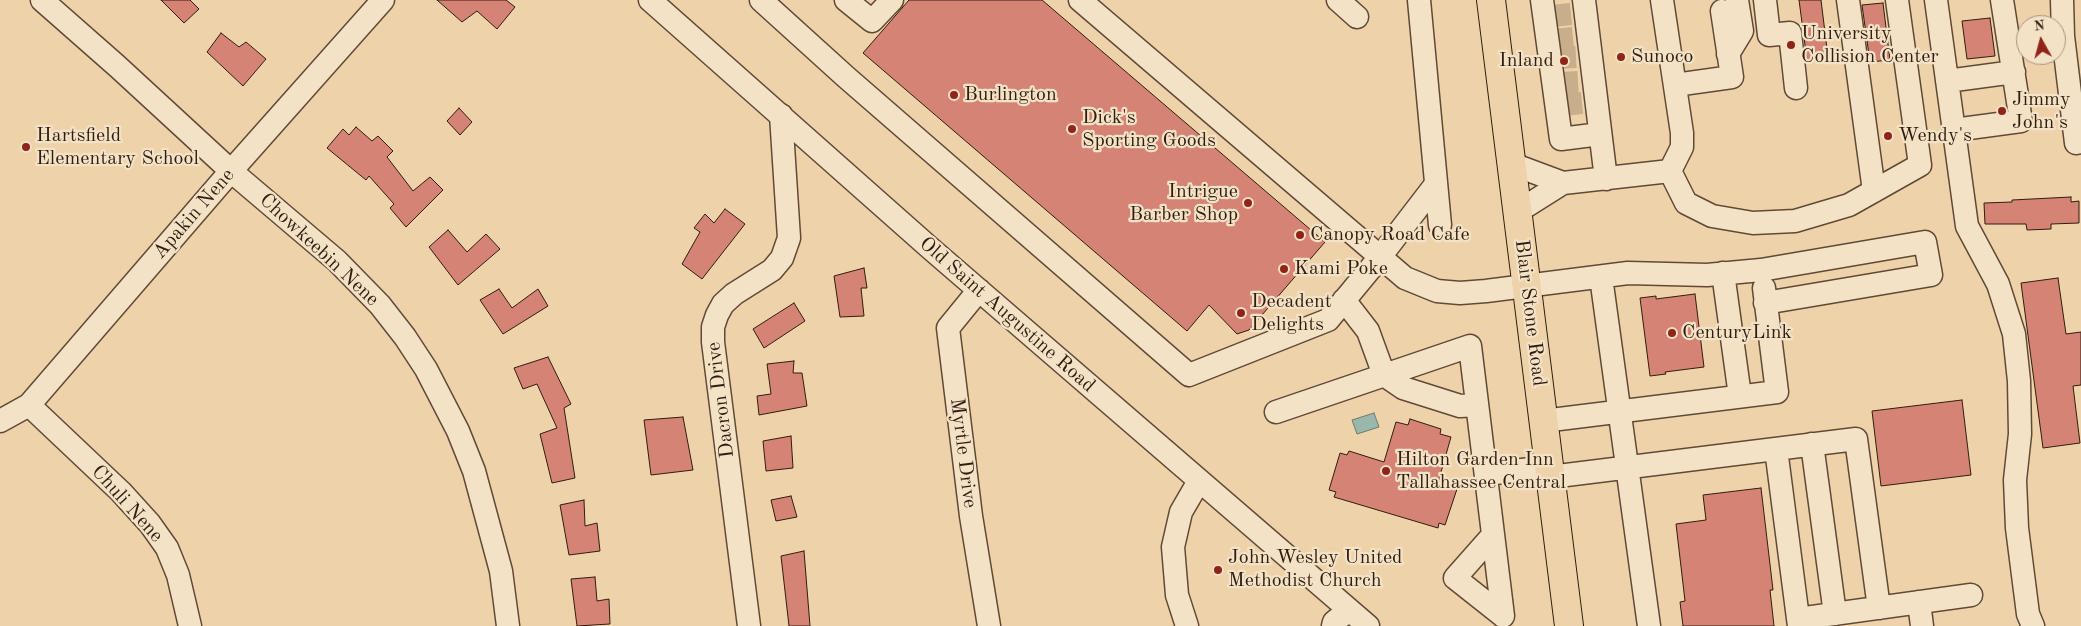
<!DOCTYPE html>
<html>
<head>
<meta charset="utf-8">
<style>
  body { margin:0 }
  #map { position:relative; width:2081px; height:626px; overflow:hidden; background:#eed2a9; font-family:"Old Standard TT",serif }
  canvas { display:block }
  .north { position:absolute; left:2016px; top:15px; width:50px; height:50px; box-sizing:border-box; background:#f4e2c7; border:1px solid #a6937d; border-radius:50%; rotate:353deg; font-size:14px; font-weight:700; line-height:20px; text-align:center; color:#301d0f }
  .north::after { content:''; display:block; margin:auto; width:18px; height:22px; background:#8f2418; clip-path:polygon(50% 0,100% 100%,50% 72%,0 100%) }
</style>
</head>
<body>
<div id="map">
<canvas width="2081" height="626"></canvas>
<div class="north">N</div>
</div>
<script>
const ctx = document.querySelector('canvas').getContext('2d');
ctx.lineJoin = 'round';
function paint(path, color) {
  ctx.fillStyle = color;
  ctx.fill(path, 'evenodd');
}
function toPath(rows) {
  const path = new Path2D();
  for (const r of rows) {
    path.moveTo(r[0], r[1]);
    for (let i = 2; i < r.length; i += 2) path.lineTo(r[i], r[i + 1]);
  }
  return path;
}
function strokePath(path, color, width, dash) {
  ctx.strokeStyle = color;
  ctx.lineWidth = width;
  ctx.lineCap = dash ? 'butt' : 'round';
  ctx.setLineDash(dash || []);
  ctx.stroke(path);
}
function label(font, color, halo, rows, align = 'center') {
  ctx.font = font + ' "Old Standard TT",serif';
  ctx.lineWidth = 4.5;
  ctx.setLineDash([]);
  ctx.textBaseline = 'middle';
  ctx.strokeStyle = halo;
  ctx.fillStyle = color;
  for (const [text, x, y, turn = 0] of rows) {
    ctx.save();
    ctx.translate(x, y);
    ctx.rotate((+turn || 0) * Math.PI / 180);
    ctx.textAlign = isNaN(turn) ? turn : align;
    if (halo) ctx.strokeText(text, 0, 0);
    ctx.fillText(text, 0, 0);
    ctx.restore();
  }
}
const water = toPath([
  [1374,413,1379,427,1357,434,1352,420,1374,413]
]);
paint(water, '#99b7ab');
strokePath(water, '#6f796d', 1);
const building = toPath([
  [161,0,190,0,199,9,184,23,161,0],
  [437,0,506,0,515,7,497,29,477,11,462,22,437,0],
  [909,0,1042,0,1325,242,1249,330,1237,334,1209,305,1187,331,863,53,909,0],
  [1799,0,1821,0,1828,57,1807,60,1799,0],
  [1883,3,1890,60,1870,62,1862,5,1883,3],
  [1990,18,1995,56,1967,59,1962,21,1990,18],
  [221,33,239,47,246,42,266,59,243,86,207,52,221,33],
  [459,108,472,122,460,135,447,121,459,108],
  [356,127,372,141,378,136,393,151,387,157,413,191,430,177,443,190,406,227,390,208,394,204,369,176,366,180,327,148,343,129,349,135,356,127],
  [2071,197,2071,202,2079,201,2079,223,2051,224,2051,229,2027,230,2026,224,1985,224,1984,203,2012,202,2012,200,2071,197],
  [725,209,745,224,702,279,682,264,700,232,694,228,705,214,714,223,725,209],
  [448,230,467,252,486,234,500,249,458,285,429,247,448,230],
  [864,268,867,288,861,288,864,316,840,317,834,276,864,268],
  [2058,278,2066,334,2081,332,2081,385,2073,386,2080,443,2043,448,2021,283,2058,278],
  [499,289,512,308,538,289,548,306,503,334,480,300,499,289],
  [1695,294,1704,367,1665,372,1666,374,1650,376,1640,298,1656,296,1656,299,1695,294],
  [794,303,805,321,764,348,753,329,794,303],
  [548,357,571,404,564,408,575,478,552,483,540,434,557,428,537,384,523,389,514,368,548,357],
  [794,361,793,373,802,373,807,406,759,415,757,396,771,394,767,364,794,361],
  [1962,400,1971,475,1881,486,1872,411,1962,400],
  [683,417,693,470,651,475,644,420,683,417],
  [1410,419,1441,429,1440,434,1451,437,1439,479,1452,483,1450,487,1457,489,1445,525,1439,523,1438,528,1334,497,1336,492,1329,490,1340,453,1347,455,1349,451,1384,462,1396,422,1408,425,1410,419],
  [791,436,793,468,766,471,763,441,791,436],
  [1761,488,1773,590,1770,590,1774,626,1683,626,1680,602,1685,601,1676,524,1706,520,1703,495,1761,488],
  [791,496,797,517,776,521,771,500,791,496],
  [584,500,585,526,597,523,600,551,569,555,560,505,584,500],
  [804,551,810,626,789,626,781,556,804,551],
  [595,577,597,601,609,599,610,624,577,626,571,579,595,577]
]);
paint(building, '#d48374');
strokePath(building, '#301d0f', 1);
strokePath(toPath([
  [1552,16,1571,14],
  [1554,40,1573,38],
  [1558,58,1576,57],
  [1561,83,1578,82],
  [1563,105,1582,103]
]), '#c8ae8a', 22, [22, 11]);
const minor = toPath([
  [42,0,117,66,231,171,337,261,380,305,405,337,426,369,458,431,474,471,501,571,508,626],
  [650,0,930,248,1368,626],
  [761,0,846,77,1189,375,1328,320,1380,257,1436,184],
  [846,0,872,21,892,0],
  [1080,0,1405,278,1437,291,1460,293,1486,291,1628,273,1707,275,1761,270,1925,242,1931,275,1765,303],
  [1338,0,1357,17],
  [1419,0,1440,225],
  [1542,0,1561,139,1600,134],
  [1584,0,1606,179],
  [1662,0,1682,133,1682,147,1670,171],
  [1765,0,1769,35,1790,33,1796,88],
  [1848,0,1874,191],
  [1936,0,1967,226,1998,284,2014,334,2019,381,2020,434,2015,480,2017,528,2028,614,2033,626],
  [2062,0,2063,36,2076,143,2081,142],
  [1728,54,1742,31,1737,0],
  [1947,81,2014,72],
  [1675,85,1732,77,1722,11],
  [1954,130,2021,121,2002,0],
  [1512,164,1563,183,1670,171],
  [1670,171,1686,203,1712,216,1753,223,1795,221,1849,205,1920,165,1897,0],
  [1517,212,1563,183],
  [1723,273,1740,396],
  [1601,277,1649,626],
  [979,290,948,328,971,516,989,626],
  [1344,300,1368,331,1384,375,1403,388,1460,406,1477,405],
  [29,405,121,492,150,524,167,548,178,575,190,626],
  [1276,412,1470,346,1503,616],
  [0,421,29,405,231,171,383,0],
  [1543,421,1777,392,1764,288],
  [1812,444,1835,614],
  [1776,449,1799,626],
  [1486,474,1549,467],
  [1550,477,1856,439,1879,608],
  [1493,535,1455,578,1503,616],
  [1919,602,1922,626],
  [1798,619,1971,595],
  [749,626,713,342,713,327,717,315,723,304,734,294,772,270,782,258,789,238,781,115],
  [1187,626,1177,595,1173,547,1181,512,1199,481],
  [1333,626,1334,622,1349,610]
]);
const major = toPath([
  [1491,0,1569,626]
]);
strokePath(minor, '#604a36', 25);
strokePath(major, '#301d0f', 30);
strokePath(minor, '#f4e2c7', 22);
strokePath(major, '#eed2a9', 28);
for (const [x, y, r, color] of [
  [1791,45,5,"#8f2418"],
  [1621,57,5,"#8f2418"],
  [1564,61,5,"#8f2418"],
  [954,95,5,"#8f2418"],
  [2002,111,5,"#8f2418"],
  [1072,129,5,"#8f2418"],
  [1888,136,5,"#8f2418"],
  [26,147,5,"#8f2418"],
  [1248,203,5,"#8f2418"],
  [1300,235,5,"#8f2418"],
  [1284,269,5,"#8f2418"],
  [1241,313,5,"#8f2418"],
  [1672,333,5,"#8f2418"],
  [1386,471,5,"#8f2418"],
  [1218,570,5,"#8f2418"]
]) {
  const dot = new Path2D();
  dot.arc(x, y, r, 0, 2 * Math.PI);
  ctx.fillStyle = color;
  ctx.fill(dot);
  strokePath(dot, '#f4e2c7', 2);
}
label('20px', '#301d0f', '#f4e2c7', [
  ["University",1801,34],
  ["Collision Center",1801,57],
  ["Sunoco",1631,57],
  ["Inland",1554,61,"right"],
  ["Burlington",964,95],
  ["Jimmy",2012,100],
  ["John's",2012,123],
  ["Dick's",1082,118],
  ["Sporting Goods",1082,141],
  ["Hartsfield",36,136],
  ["Elementary School",36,159],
  ["Wendy's",1898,136],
  ["Intrigue",1238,192,"right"],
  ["Barber Shop",1238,215,"right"],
  ["Canopy Road Cafe",1310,235],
  ["Kami Poke",1294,269],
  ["Decadent",1251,302],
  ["Delights",1251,325],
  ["CenturyLink",1682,333],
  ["Hilton Garden Inn",1396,460],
  ["Tallahassee Central",1396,483],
  ["John Wesley United",1228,558],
  ["Methodist Church",1228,581]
], 'left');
label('20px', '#301d0f', '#f4e2c7', [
  ["Apakin Nene",194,214,-49],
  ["Chowkeebin Nene",319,250,43],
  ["Blair Stone Road",1530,313,83],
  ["Old Saint Augustine Road",1007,315,41],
  ["Dacron Drive",721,400,-97],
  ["Myrtle Drive",963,453,83],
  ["Chuli Nene",127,504,48]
]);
</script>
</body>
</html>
